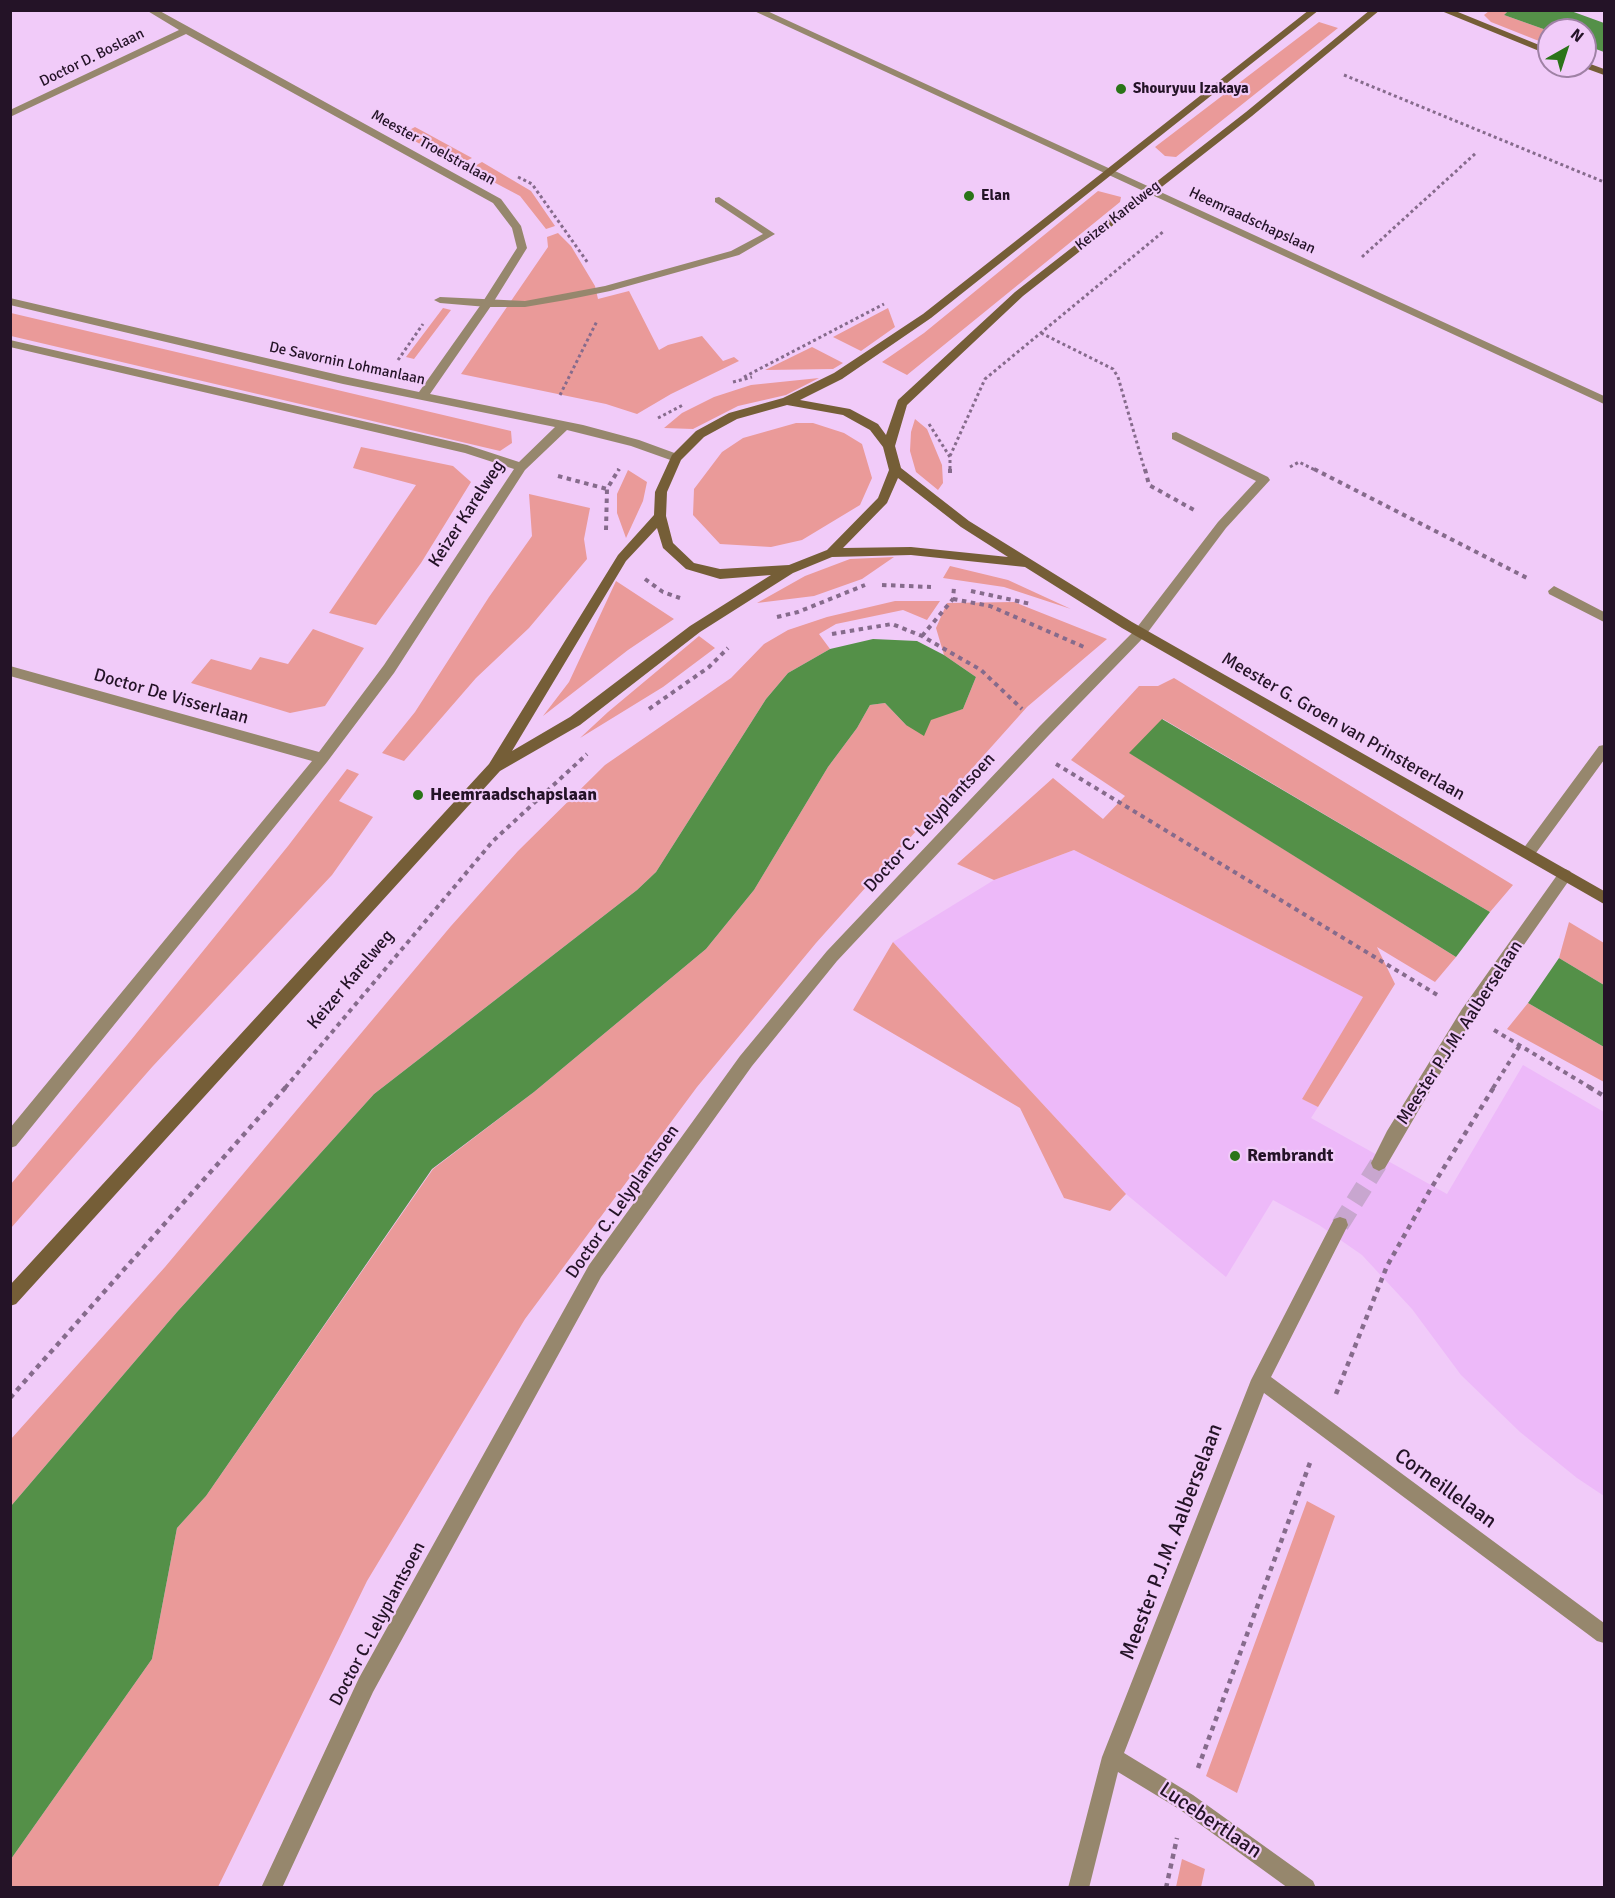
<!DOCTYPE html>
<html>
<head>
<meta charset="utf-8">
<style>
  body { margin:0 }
  #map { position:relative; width:1615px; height:1898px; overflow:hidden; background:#f1cbf9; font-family:Signika,sans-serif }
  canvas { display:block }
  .frame { position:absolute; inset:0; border:12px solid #241327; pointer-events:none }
  .north { position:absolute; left:1537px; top:18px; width:60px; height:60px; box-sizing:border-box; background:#f1cbf9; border:2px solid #9f81a5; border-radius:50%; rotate:39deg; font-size:16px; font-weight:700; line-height:24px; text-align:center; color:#241327 }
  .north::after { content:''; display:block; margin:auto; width:21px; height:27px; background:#2a7418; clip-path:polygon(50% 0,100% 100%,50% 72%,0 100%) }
</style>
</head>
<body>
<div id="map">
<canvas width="1615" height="1898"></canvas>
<div class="frame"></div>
<div class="north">N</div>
</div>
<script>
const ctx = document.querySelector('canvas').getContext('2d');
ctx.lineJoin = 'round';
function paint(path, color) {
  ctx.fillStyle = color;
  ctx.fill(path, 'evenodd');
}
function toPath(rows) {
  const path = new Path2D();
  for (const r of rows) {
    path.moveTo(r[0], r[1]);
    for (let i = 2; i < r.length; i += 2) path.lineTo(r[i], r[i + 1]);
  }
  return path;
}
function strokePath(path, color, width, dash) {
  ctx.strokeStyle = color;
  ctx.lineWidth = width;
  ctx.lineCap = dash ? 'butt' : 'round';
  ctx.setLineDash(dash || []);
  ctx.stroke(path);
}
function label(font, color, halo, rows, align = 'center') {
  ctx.font = font + ' Signika,sans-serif';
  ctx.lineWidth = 4.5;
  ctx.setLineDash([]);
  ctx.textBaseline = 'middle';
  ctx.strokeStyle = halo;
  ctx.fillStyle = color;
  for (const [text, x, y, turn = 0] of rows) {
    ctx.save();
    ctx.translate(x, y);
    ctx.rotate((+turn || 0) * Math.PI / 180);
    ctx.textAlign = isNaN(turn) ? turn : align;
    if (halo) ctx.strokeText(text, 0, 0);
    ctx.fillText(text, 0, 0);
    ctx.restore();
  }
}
paint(toPath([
  [1074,850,1364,997,1302,1099,1318,1107,1311,1118,1447,1194,1523,1065,1604,1112,1604,1496,1577,1478,1520,1432,1461,1375,1412,1309,1362,1255,1319,1225,1273,1200,1226,1277,1126,1194,893,942,994,880]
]), '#edb9f9');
paint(toPath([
  [1489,11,1508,11,1504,15,1549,31,1549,45,1491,22,1484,15],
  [1319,22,1338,28,1176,157,1165,156,1155,147],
  [415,127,472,158,458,165,402,134],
  [482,162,531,191,555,226,546,229,520,196,469,169],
  [1098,191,1121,197,1120,202,907,375,882,362,924,333],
  [558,233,571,246,595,286,598,299,629,291,659,350,668,345,702,336,723,361,734,357,739,361,671,394,637,414,606,404,461,374,548,247,547,237],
  [443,308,451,310,414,359,406,357],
  [888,308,895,327,861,351,833,337],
  [11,313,511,431,512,443,500,451,11,336],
  [812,347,843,363,833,369,765,370],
  [819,378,786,395,738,406,693,429,664,428,682,413,714,397,751,385],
  [915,419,927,429,942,465,943,483,938,490,916,472,910,451,911,432],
  [796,423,813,423,844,433,862,444,872,478,860,505,802,540,771,547,720,544,693,515,694,489,722,452,743,438],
  [361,447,453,466,471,482,421,563,376,625,329,613,416,485,353,468],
  [628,470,647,482,643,501,626,538,617,513,617,494],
  [529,494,590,508,584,539,587,559,529,628,476,678,404,761,382,753,415,712,489,597,532,536],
  [894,557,862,579,814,596,757,603,805,576,850,559],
  [950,566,1008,580,1071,609,1004,587,943,578],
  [616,581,674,619,628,650,543,716,569,682],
  [895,601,940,601,927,620,903,610,836,624,819,634,830,649,788,673,766,699,656,872,637,890,374,1094,177,1312,11,1506,11,1439,165,1267,451,926,518,851,605,765,731,678,764,644,788,630,827,617],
  [1014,602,1107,639,1027,707,816,943,697,1087,525,1319,367,1581,218,1887,11,1888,11,1859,152,1659,177,1528,206,1496,433,1169,534,1092,706,949,754,890,828,767,857,728,870,705,885,703,906,725,963,709,976,677,944,655,936,628,947,603],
  [313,629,364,648,325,706,290,713,191,683,211,659,251,670,260,657,288,664],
  [699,636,715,648,663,687,580,738,608,712],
  [1174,678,1513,885,1490,912,1163,719,1130,753,1456,957,1435,982,1377,947,1395,984,1318,1107,1302,1099,1363,997,1074,850,994,880,957,864,1053,778,1103,819,1125,796,1071,760,1139,686,1158,686],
  [347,769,359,774,339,801,373,817,332,875,153,1066,11,1228,11,1184,127,1045,288,846],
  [1569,922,1604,943,1604,985,1559,958],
  [893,942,1126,1194,1110,1211,1064,1198,1020,1108,853,1010],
  [1528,1003,1604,1047,1604,1082,1507,1029],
  [1307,1501,1335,1516,1237,1793,1206,1776],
  [1182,1859,1205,1869,1201,1887,1176,1887]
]), '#ea9a99');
paint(toPath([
  [1508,11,1571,11,1604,23,1604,52,1585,45,1585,30,1549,31,1504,15],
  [873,639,917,641,944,655,976,677,963,709,931,720,924,736,906,725,885,703,870,705,857,728,828,767,754,890,706,949,534,1092,432,1169,206,1496,177,1528,152,1659,11,1859,11,1506,177,1312,374,1094,637,890,656,872,766,699,788,673,830,649],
  [1162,719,1490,912,1456,957,1129,753],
  [1559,958,1604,985,1604,1047,1528,1003]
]), '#549048');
strokePath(toPath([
  [1340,1225,1379,1163]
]), '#c8a6cf', 18, [18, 9]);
strokePath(toPath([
  [1344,75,1604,182],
  [518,177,532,184,588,263],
  [1362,257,1477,152],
  [1041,333,1113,369,1118,377,1145,471],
  [398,360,423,324],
  [744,377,884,304],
  [733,382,752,377],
  [560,395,597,321],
  [658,418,683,405],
  [929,424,950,457,950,471],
  [950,456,985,379,1164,231],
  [1290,467,1299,462,1317,471],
  [618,471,619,469]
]), '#866b8c', 3, [3, 3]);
strokePath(toPath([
  [950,469,950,473],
  [1145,469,1149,485,1194,510],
  [1314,469,1527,578],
  [558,476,607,489],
  [606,530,607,489,619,469],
  [645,579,663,592,680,598],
  [882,585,931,587],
  [971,591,1031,604],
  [953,599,990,606,1084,647],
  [777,617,798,612,865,585],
  [832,634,892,624,922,636,981,670,1022,709],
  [922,636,953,599,954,587],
  [649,709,709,667,728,648],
  [1056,764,1439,996],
  [1494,1030,1591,1088],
  [285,1088,493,841,587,754],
  [1493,1088,1520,1045]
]), '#866b8c', 4, [4.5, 4.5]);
strokePath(toPath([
  [1589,1087,1604,1096],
  [1336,1394,1387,1266,1430,1190,1494,1087],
  [10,1398,286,1087],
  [1198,1768,1311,1460],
  [1166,1888,1177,1838]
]), '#866b8c', 4.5, [5, 5]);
paint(toPath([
  [719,197,775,234,739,255,610,291,566,300,525,307,487,307,440,303,434,300,440,297,525,301,605,286,731,251,763,234,715,202,715,198,719,197],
  [1176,432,1268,477,1270,480,1226,528,1145,636,1140,638,1133,633,1135,630,1218,522,1256,481,1172,439,1172,433,1176,432],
  [1554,586,1604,612,1604,622,1549,594,1548,591,1554,586],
  [1604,745,1604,760,1533,857,1523,857,1521,853,1523,849,1599,746,1604,745]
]), '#96876d');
paint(toPath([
  [146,10,158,10,501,199,521,226,527,248,491,306,430,394,583,425,639,440,680,455,682,458,676,462,631,446,567,430,525,470,394,673,327,762,16,1146,10,1148,10,1128,312,761,10,676,10,666,319,752,384,665,514,469,465,453,10,347,10,340,467,445,519,462,555,427,343,384,10,305,10,298,343,376,419,392,482,303,517,248,512,228,493,203,186,34,10,117,10,110,179,30,146,10],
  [752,10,765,10,1604,396,1604,404,752,10],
  [1140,628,1147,633,1145,636,1049,735,837,961,752,1066,601,1277,373,1692,282,1888,261,1888,359,1678,589,1265,740,1056,827,951,1039,727,1135,630,1140,628],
  [1565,869,1570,871,1572,875,1570,879,1472,1019,1385,1168,1379,1171,1373,1168,1371,1163,1387,1131,1462,1009,1560,871,1565,869],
  [1340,1217,1346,1219,1348,1225,1271,1377,1604,1623,1604,1643,1597,1641,1264,1393,1124,1753,1193,1795,1313,1881,1316,1888,1288,1888,1179,1809,1118,1772,1089,1888,1068,1888,1102,1757,1251,1380,1334,1219,1340,1217]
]), '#96876d');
paint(toPath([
  [1309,10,1319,10,931,318,842,379,800,400,850,409,878,424,886,435,898,400,1015,292,1246,112,1370,10,1380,10,1252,116,1023,296,907,405,895,446,901,468,969,521,1132,622,1604,891,1604,904,1122,628,1025,567,911,555,832,557,793,573,700,632,580,725,500,771,16,1304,10,1306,10,1285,489,764,618,555,654,515,655,492,672,455,696,431,729,413,783,398,834,373,923,314,1309,10],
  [787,405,843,415,870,430,883,447,889,470,878,498,827,550,789,565,720,569,694,563,673,543,666,516,667,492,681,460,704,437,737,419,787,405],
  [898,478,961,527,1008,557,911,547,843,548,887,503,898,478],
  [657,528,663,548,686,569,720,579,771,575,690,626,570,717,512,751,626,561,657,528],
  [1439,10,1453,10,1549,49,1549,55,1439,10],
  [1585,62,1604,69,1604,75,1582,67,1585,66,1585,62]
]), '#755e37');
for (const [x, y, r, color] of [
  [1121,89,6,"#2a7418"],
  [969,196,6,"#2a7418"],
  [418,795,6,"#2a7418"],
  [1235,1156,6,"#2a7418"]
]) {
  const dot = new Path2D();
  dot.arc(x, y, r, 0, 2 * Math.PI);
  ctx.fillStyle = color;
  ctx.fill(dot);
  strokePath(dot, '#f1cbf9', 2);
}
label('15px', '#241327', '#f1cbf9', [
  ["Doctor D. Boslaan",92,58,-26],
  ["Meester Troelstralaan",433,148,29],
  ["Keizer Karelweg",1118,216,-38],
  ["Heemraadschapslaan",1252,221,25],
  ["De Savornin Lohmanlaan",347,364,12]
]);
label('bold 15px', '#241327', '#f1cbf9', [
  ["Shouryuu Izakaya",1133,89],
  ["Elan",981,196]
], 'left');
label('18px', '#241327', '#f1cbf9', [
  ["Keizer Karelweg",467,514,-57],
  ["Doctor De Visserlaan",171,697,16],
  ["Meester G. Groen van Prinstererlaan",1343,727,30],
  ["Doctor C. Lelyplantsoen",930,823,-47],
  ["Keizer Karelweg",351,980,-50],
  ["Meester P.J.M. Aalberselaan",1460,1033,-57],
  ["Doctor C. Lelyplantsoen",623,1202,-55],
  ["Doctor C. Lelyplantsoen",378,1624,-62]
]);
label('bold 18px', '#241327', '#f1cbf9', [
  ["Heemraadschapslaan",430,795],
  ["Rembrandt",1247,1156]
], 'left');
label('21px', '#241327', '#f1cbf9', [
  ["Corneillelaan",1445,1489,36],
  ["Meester P.J.M. Aalberselaan",1172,1542,-69],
  ["Lucebertlaan",1210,1821,34]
]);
</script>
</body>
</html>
